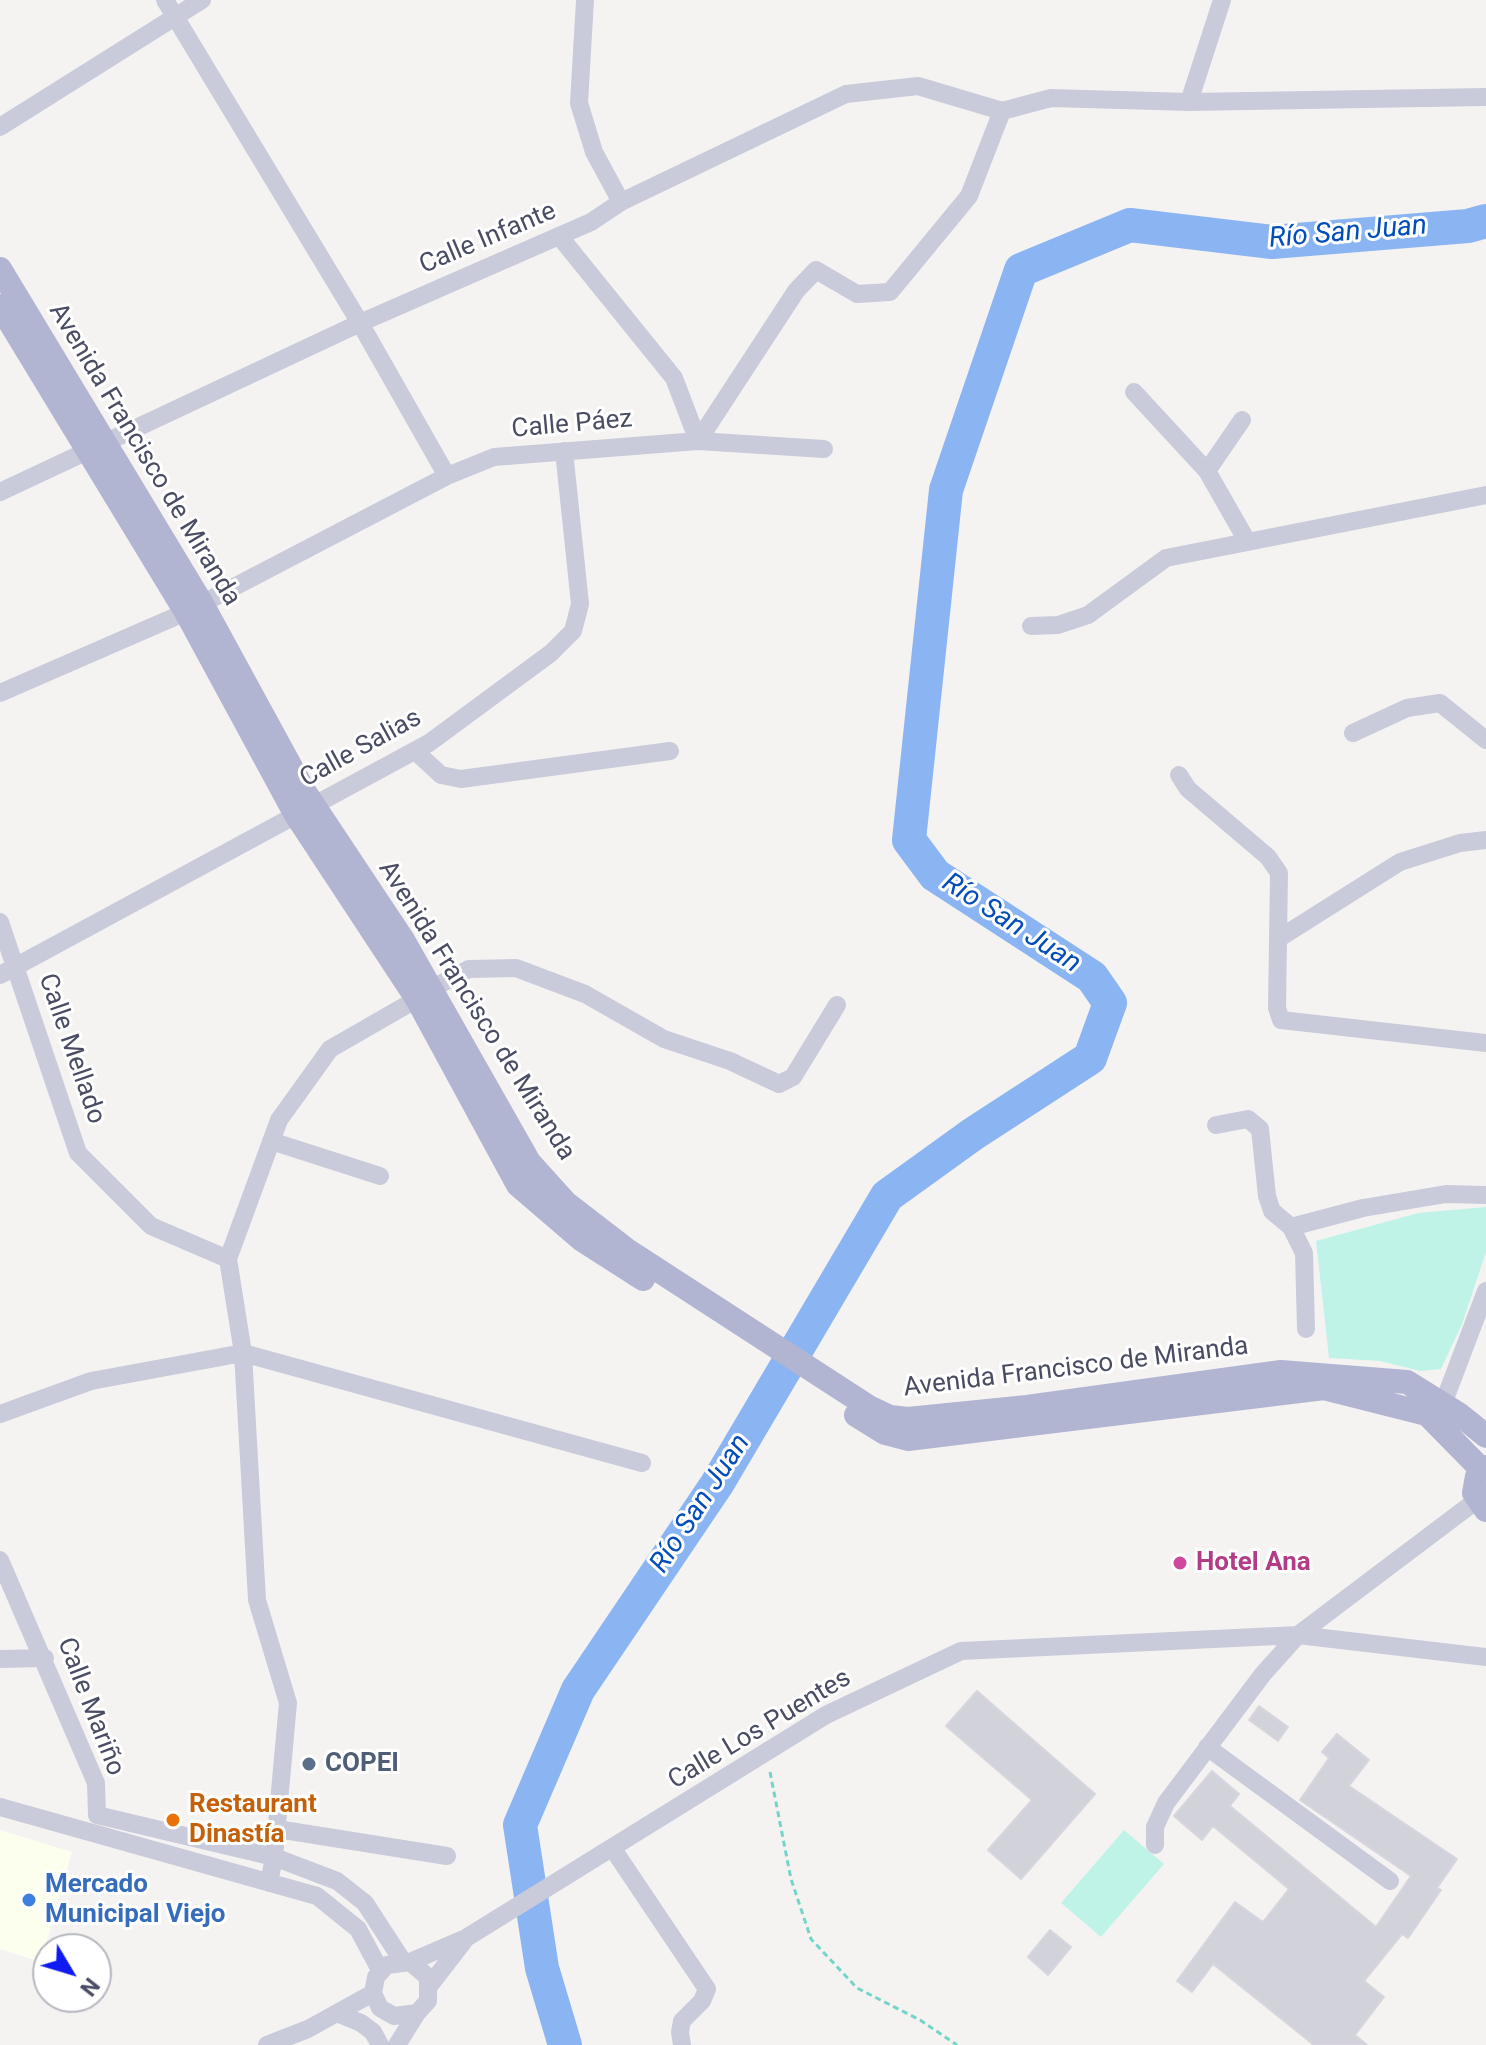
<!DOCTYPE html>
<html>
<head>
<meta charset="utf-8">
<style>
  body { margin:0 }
  #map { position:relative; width:1486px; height:2045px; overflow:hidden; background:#f5f3f2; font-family:Roboto,sans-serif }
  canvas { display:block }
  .north { position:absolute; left:32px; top:1933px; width:80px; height:80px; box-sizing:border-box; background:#fff; border:2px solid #b6b7c0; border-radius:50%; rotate:128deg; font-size:22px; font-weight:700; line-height:32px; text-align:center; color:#494c62 }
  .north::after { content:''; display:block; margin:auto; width:28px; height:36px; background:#101bf1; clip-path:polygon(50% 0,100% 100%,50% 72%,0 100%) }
</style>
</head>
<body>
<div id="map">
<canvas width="1486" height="2045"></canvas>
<div class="north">N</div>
</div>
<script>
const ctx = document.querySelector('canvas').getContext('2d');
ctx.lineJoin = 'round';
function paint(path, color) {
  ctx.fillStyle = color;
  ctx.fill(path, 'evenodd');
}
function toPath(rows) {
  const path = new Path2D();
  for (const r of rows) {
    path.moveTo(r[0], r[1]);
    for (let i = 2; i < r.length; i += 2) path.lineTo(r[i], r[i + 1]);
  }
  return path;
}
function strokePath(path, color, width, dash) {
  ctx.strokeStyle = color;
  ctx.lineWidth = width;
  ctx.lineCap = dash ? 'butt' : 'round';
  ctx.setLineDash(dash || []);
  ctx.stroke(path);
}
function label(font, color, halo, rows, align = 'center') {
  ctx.font = font + ' Roboto,sans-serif';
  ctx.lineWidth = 6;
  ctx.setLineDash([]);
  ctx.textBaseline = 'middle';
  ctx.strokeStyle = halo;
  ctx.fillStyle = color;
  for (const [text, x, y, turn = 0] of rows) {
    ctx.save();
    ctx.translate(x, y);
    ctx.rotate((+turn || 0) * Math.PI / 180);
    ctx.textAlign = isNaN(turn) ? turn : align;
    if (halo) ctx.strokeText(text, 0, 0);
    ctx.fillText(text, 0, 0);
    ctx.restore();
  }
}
paint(toPath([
  [0,1830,72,1852,41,1962,0,1949]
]), '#fcfeee');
paint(toPath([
  [1486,1207,1486,1252,1462,1324,1441,1369,1420,1371,1380,1361,1329,1358,1316,1241,1418,1213],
  [1124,1830,1164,1864,1101,1937,1061,1903]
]), '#c0f3e8');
strokePath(toPath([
  [565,2045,542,1968,520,1825,578,1690,717,1484,887,1196,973,1134,1090,1058,1110,1003,1092,977,935,875,909,840,946,490,1021,270,1130,225,1272,242,1468,226,1486,221]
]), '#8bb5f2', 34);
const building = toPath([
  [977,1691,1095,1794,1021,1879,988,1850,1032,1800,946,1726,977,1691],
  [1259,1706,1288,1727,1278,1741,1249,1720,1259,1706],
  [1337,1734,1369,1760,1349,1786,1457,1859,1437,1888,1441,1890,1408,1938,1402,1934,1364,1981,1384,1997,1355,2035,1367,2045,1314,2045,1213,1964,1192,1992,1177,1981,1235,1902,1263,1922,1289,1889,1213,1826,1202,1840,1174,1816,1212,1771,1239,1794,1230,1806,1376,1927,1411,1876,1300,1800,1329,1758,1322,1752,1337,1734],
  [1050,1930,1071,1947,1048,1975,1028,1957,1050,1930]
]);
paint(building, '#d2d2da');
strokePath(building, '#d7d6de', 2);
strokePath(toPath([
  [770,1772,791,1879,811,1939,857,1988,920,2020,957,2045]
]), '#75d4ca', 3, [6, 4]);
strokePath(toPath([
  [165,0,360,323,447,476],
  [585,0,579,103,594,152,621,202],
  [1189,102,1222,0],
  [1002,111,1051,98,1189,102,1486,97],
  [0,127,202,0],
  [560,237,674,378,698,441,824,449],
  [1134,392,1207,471,1247,541],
  [1207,471,1242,420],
  [0,492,360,323,591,222,621,202,846,94,918,86,1002,111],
  [1031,626,1058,625,1088,615,1166,558,1486,495],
  [0,693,186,612,447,476,494,457,698,441,796,291,816,270,857,294,890,292,969,196,1002,111],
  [1353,733,1407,708,1440,703,1486,740],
  [415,751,441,775,461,779,670,751],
  [1179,775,1188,789,1268,857,1279,873,1277,1008,1281,1020,1486,1043],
  [0,922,78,1153,151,1226,228,1259],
  [1278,939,1400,862,1460,843,1486,840],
  [0,975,429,743,551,653,573,631,580,604,564,451],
  [431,989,469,969,516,968,585,994,664,1039,730,1061,779,1084,793,1077,837,1005],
  [1216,1125,1248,1119,1260,1129,1267,1196,1272,1211,1291,1227,1304,1253,1306,1329],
  [271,1141,380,1176],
  [1291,1227,1363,1208,1446,1194,1486,1195],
  [1443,1404,1486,1291],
  [0,1414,91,1381,243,1353,642,1463],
  [0,1560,96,1783,97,1815,274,1857,337,1881,365,1903,402,1960],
  [0,1659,45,1658],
  [1207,1747,1390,1881],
  [0,1807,317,1896,358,1929,380,1970],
  [277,1829,447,1856],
  [1155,1845,1155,1827,1166,1803,1263,1674,1298,1635,1477,1500],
  [613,1849,707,1989,702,2001,682,2021,680,2032,682,2045],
  [269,1883,274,1857,288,1703,257,1600,243,1353,228,1259,279,1120,330,1049,417,999],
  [410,1962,428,1977,428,2001,417,2013,394,2016,380,2008,373,1993,376,1977,387,1965,410,1962,466,1938,826,1715,961,1651,1298,1635,1486,1657],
  [430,1985,464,1941],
  [337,2013,361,2023,373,2032,380,2045],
  [267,2045,308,2029,373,1993],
  [397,2045,417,2013]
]), '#c9cbda', 18);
strokePath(toPath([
  [0,269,202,604,304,791,403,940,529,1162,566,1203,627,1250,869,1407,890,1417,908,1419,1027,1407,1281,1372,1407,1382,1460,1415,1486,1436],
  [0,306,186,612,296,815,417,999,518,1185,582,1240,643,1279],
  [856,1415,885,1433,908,1439,1324,1388,1427,1414,1482,1470],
  [1486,1467,1477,1476,1474,1493,1486,1510]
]), '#b1b5d2', 24);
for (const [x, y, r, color] of [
  [1180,1563,8,"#d1479c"],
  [309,1764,8,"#5c6f8a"],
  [173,1820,8,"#e8710a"],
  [29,1900,8,"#3f7fe0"]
]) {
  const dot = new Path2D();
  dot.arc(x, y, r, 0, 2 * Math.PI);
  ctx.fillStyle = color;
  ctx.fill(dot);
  strokePath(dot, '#fff', 3);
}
label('26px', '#494c62', '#fff', [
  ["Calle Infante",488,239,-23],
  ["Calle Páez",572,425,-5],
  ["Avenida Francisco de Miranda",144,455,59],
  ["Calle Salias",361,749,-29],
  ["Avenida Francisco de Miranda",476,1011,58],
  ["Calle Mellado",71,1049,71],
  ["Avenida Francisco de Miranda",1076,1368,-7],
  ["Calle Mariño",90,1707,69],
  ["Calle Los Puentes",760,1730,-31]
]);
label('bold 26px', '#b23c85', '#fff', [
  ["Hotel Ana",1196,1563]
], 'left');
label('bold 26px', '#4e5e75', '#fff', [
  ["COPEI",325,1764]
], 'left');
label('bold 26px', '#c56008', '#fff', [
  ["Restaurant",189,1805],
  ["Dinastía",189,1835]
], 'left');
label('bold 26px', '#366cbe', '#fff', [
  ["Mercado",45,1885],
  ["Municipal Viejo",45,1915]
], 'left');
label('italic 28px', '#034dba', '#fff', [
  ["Río San Juan",1348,233,-5],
  ["Río San Juan",1011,924,33],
  ["Río San Juan",701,1504,-57]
]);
</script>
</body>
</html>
